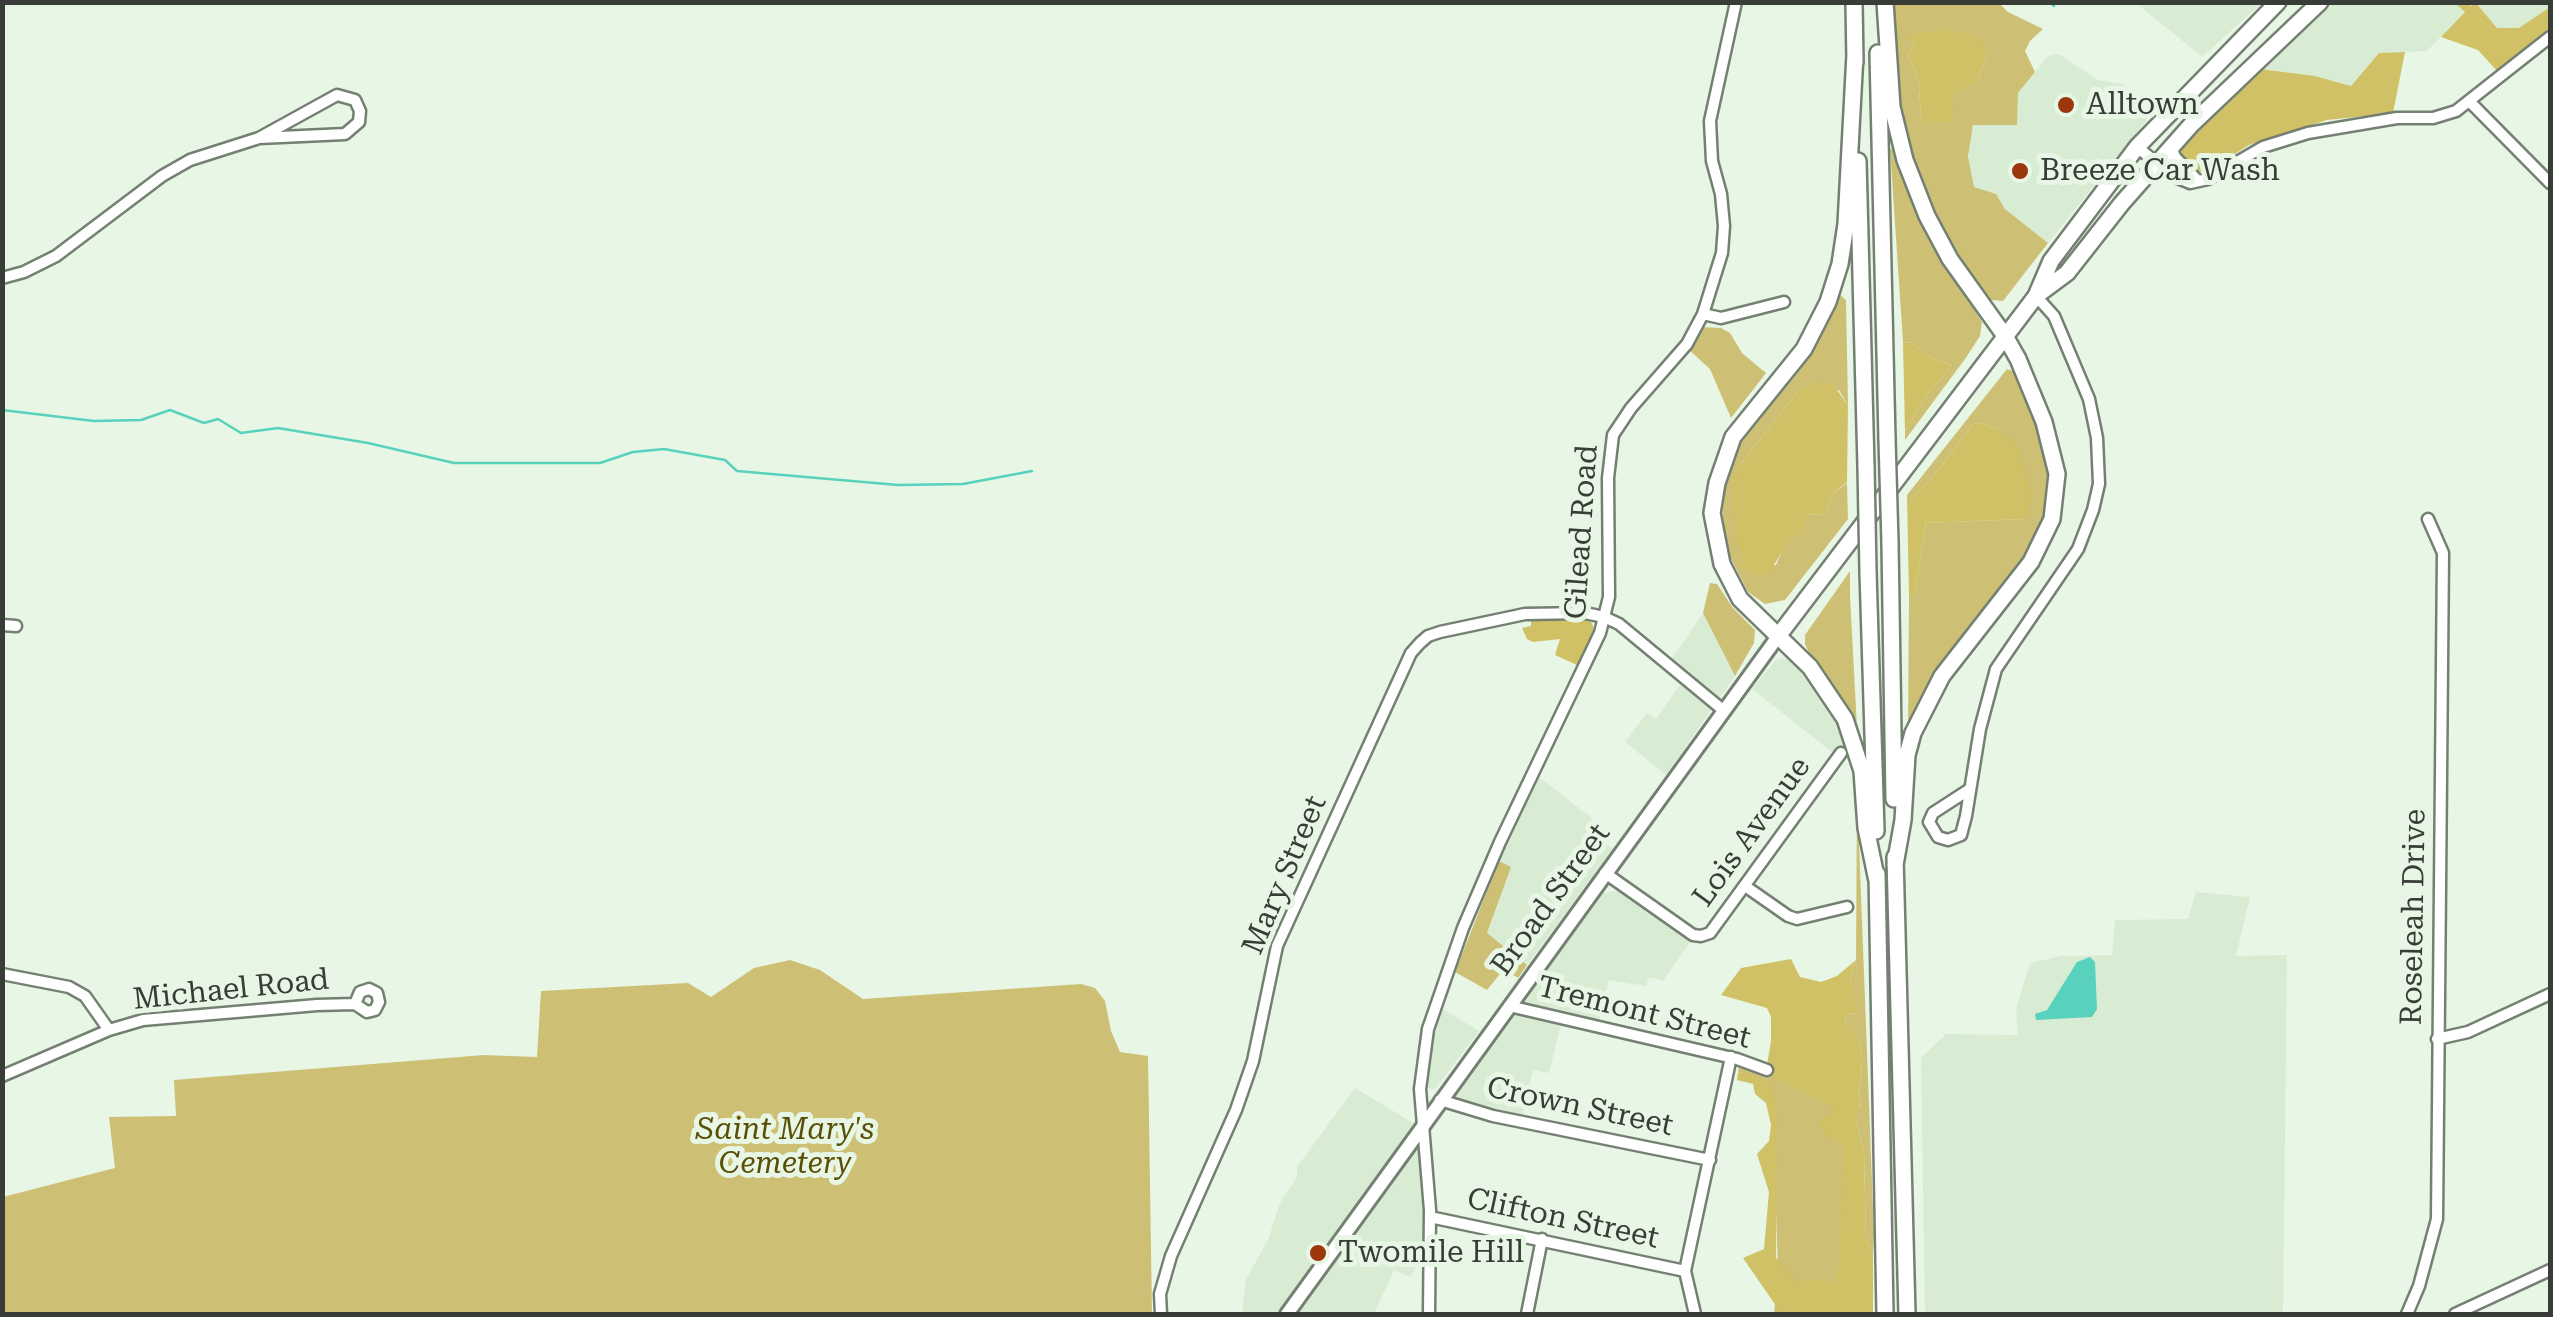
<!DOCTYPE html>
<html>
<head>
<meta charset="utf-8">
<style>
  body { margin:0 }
  #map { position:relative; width:2553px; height:1317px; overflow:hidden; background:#e8f6e5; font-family:"Roboto Serif",serif }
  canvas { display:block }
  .frame { position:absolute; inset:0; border:5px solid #383e37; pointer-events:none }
</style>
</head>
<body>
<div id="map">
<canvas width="2553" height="1317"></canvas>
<div class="frame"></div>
</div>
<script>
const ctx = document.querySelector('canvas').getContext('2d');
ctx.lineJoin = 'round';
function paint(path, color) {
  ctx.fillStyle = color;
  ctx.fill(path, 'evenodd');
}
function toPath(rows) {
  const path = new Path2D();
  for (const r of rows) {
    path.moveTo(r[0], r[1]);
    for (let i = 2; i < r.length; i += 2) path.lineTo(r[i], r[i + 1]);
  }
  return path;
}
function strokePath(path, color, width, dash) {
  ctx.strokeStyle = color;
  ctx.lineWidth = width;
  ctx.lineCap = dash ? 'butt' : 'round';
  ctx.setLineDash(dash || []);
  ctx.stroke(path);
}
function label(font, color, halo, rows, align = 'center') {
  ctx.font = font + ' "Roboto Serif",serif';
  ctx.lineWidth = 10;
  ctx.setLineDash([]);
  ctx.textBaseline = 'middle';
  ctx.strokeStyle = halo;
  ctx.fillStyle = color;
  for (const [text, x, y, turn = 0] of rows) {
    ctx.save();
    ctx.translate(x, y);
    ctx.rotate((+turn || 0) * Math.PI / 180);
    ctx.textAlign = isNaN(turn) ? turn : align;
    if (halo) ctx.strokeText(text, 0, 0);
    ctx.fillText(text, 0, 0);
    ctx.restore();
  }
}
paint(toPath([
  [2136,3,2262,3,2202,57],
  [2334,3,2455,3,2466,11,2427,51,2379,53,2351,86,2315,76,2260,69],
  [2476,3,2550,3,2550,7,2519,28,2497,28],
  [2059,54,2098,80,2122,84,2155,110,2048,243,2005,209,1996,195,1974,187,1968,156,1973,125,2017,125,2018,93,2048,56],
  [1703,613,1735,676,1666,775,1625,742,1647,713,1656,719,1681,683,1665,669],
  [1782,658,1798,663,1813,679,1848,745,1833,753,1752,689,1776,660],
  [1539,777,1593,819,1588,826,1595,831,1594,835,1613,849,1527,965,1487,934,1510,867,1499,861],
  [1613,891,1621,892,1691,941,1663,981,1649,977,1646,986,1609,980,1596,1032,1561,1024,1549,1073,1533,1070,1522,1118,1456,1102,1453,1094,1506,1019,1601,894],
  [2196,892,2250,897,2236,956,2287,955,2283,1314,1925,1314,1921,1058,1946,1034,2018,1035,2016,1008,2030,963,2061,956,2112,955,2115,920,2188,919],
  [1441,1008,1479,1031,1436,1088,1431,1089,1426,1087,1427,1062],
  [1355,1088,1413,1123,1417,1119,1424,1221,1423,1266,1417,1265,1410,1277,1394,1270,1374,1314,1242,1314,1246,1279,1268,1240,1280,1203,1297,1177,1297,1167]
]), '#d8ecd4');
paint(toPath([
  [1893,3,1999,3,2008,12,2043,29,2030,41,2025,51,2035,72,2018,93,2017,125,1973,125,1968,156,1974,187,1996,194,2005,209,2048,243,2003,301,1990,300,1981,292,1924,196,1901,116],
  [1914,44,1987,55,1977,81,1954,91,1922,123,1918,78,1908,55],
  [1890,149,1895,150,1926,231,1982,322,1980,336,1965,359,1905,440,1905,431,1927,395,1952,365,1930,357,1913,343,1903,342],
  [1839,294,1846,300,1848,406,1839,390,1800,389,1738,467,1744,557,1739,562,1776,565,1783,549,1806,514,1824,515,1834,493,1847,483,1848,519,1785,600,1765,604,1748,592,1725,547,1721,492,1737,444,1807,355],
  [1701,327,1721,328,1730,333,1742,353,1766,373,1731,418,1710,369,1688,349],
  [2007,369,2013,371,2024,388,2042,441,2049,471,2049,497,2039,533,2025,561,1908,731,1909,597,1915,592,1926,523,2024,519,1997,429,1980,423,1973,424,1932,478,1909,501,1907,495],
  [1850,571,1850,596,1857,728,1813,662,1805,644,1805,635],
  [1710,583,1717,584,1733,608,1755,630,1754,643,1735,676,1703,613],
  [1857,791,1874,1234,1873,1253,1866,1239,1864,1153,1856,1121,1856,1109,1861,1108,1858,1090,1862,1074,1860,1043,1845,1020,1846,1014,1856,1013,1850,975,1856,960],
  [1499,861,1511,867,1487,933,1527,965,1518,978,1504,969,1487,990,1455,972],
  [790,960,820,970,863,999,1081,984,1095,988,1105,1001,1111,1031,1120,1052,1148,1056,1152,1314,3,1314,3,1197,115,1168,109,1117,176,1116,174,1080,484,1055,537,1057,541,991,688,983,711,997,754,968],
  [1767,1065,1848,1087,1841,1314,1774,1314,1778,1274,1774,1147,1777,1101,1742,1072,1738,1073,1739,1066]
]), '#cdc074');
paint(toPath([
  [2455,3,2468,3,2471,6,2476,3,2497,28,2519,28,2550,7,2550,28,2497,71,2478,50,2441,37,2465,12],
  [1946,28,1982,38,1987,55,1977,81,1954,92,1952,121,1922,123,1918,78,1908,55,1914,44,1908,35],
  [2405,52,2393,113,2327,120,2249,145,2204,173,2191,169,2180,155,2180,148,2260,69,2315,76,2351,86,2379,53],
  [1903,342,1913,343,1930,357,1952,365,1927,395,1905,431],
  [1821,381,1834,385,1848,406,1847,482,1834,493,1824,515,1807,514,1802,534,1790,539,1769,573,1756,576,1742,569,1739,562,1743,557,1736,539,1733,505,1733,483,1738,467,1800,389],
  [1980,423,1997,429,2017,445,2032,495,2025,519,1926,523,1915,593,1909,597,1907,495,1910,500,1932,478,1973,424],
  [1531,617,1585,619,1592,623,1595,633,1579,666,1555,655,1560,639,1533,642,1527,639,1522,628,1531,626],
  [1791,959,1800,977,1821,982,1837,976,1856,960,1850,975,1857,1013,1846,1014,1845,1020,1860,1042,1862,1074,1858,1090,1861,1109,1856,1109,1856,1121,1864,1153,1866,1239,1873,1253,1873,1314,1779,1314,1779,1310,1743,1258,1764,1249,1769,1192,1757,1154,1769,1141,1771,1125,1766,1103,1755,1094,1753,1084,1737,1080,1738,1073,1742,1072,1768,1081,1777,1101,1776,1258,1798,1282,1816,1279,1834,1284,1839,1264,1844,1147,1824,1134,1818,1122,1833,1113,1831,1106,1775,1079,1767,1065,1771,1041,1771,1017,1767,1008,1721,995,1741,968]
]), '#d0c167');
paint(toPath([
  [2090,957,2095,962,2097,1009,2092,1017,2036,1020,2035,1014,2047,1010,2077,962]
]), '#59d2bd');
strokePath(toPath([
  [2048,2,2054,6],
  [2,410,94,421,141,420,170,410,204,423,218,419,241,433,278,428,368,443,454,463,600,463,633,452,664,449,725,460,737,471,898,485,963,484,1032,471]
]), '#59d2bd', 2.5);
const minor = toPath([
  [2470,102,2550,183],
  [2171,146,2175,157,2198,181],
  [2137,147,2173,176,2190,183,2208,179,2263,147,2308,133,2397,118,2433,118,2456,111,2550,37],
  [2,278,24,272,56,256,162,176,190,160,259,138,345,134,359,122,360,111,355,100,337,95,259,138],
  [1703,314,1721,318,1784,302],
  [2,625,16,626],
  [1970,789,1933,813,1929,822,1938,837,1948,840,1961,835,1966,816,1980,729,1996,669,2078,549,2093,510,2099,484,2097,438,2089,399,2054,316,2036,296],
  [1605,873,1693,935,1701,936,1710,933,1841,753],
  [1745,886,1788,916,1797,919,1847,907],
  [2,974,69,987,85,996,109,1030],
  [1509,1006,1737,1059,1767,1070],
  [2437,1039,2468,1032,2550,994],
  [2,1076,109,1030,143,1020,317,1005,355,1004,367,1012,375,1010,379,1002,377,993,369,989,360,992,355,1004],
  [1440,1100,1493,1116,1710,1160],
  [1430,1217,1685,1271],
  [1161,1314,1160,1294,1171,1256,1236,1110,1253,1061,1277,946,1411,653,1420,643,1428,636,1440,632,1525,614,1585,613,1604,617,1619,624,1723,710],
  [1429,1314,1430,1210,1420,1089,1428,1029,1463,928,1500,842,1600,633,1609,597,1608,478,1613,435,1631,408,1687,344,1703,314,1722,253,1724,226,1721,194,1712,161,1710,121,1736,2],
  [1527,1314,1542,1239],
  [1695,1314,1685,1271,1731,1057],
  [2407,1314,2419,1286,2437,1219,2443,553,2428,519],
  [2455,1314,2550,1270]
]);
const major = toPath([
  [1287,1314,1779,635]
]);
const highway = toPath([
  [1854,2,1855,63],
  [1885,2,1892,107,1905,160,1927,216,1950,259,2005,336,2018,359,2044,422,2057,474,2052,519,2031,562,1942,676,1913,733,1907,755,1903,820,1895,865],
  [1878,53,1887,439],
  [1855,54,1846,224,1840,264,1828,302,1804,349,1733,437,1717,483,1712,513,1722,564,1740,599,1810,667,1845,719,1862,771,1866,828,1877,881],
  [1858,161,1866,467],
  [2036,296,2051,261,2137,147,2278,2],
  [1890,543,1894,799],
  [1868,572,1876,831],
  [1779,635,2036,296,2067,273,2122,203,2191,125,2320,2],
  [1895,857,1907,1314],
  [1877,874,1885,1314]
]);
strokePath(minor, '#748172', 15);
strokePath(major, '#748172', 18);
strokePath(highway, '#748172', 20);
strokePath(minor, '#fff', 10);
strokePath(major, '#fff', 12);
strokePath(highway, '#fff', 15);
const highwayBridge = toPath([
  [1887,439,1890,543],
  [1866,467,1868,572]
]);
strokePath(highwayBridge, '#748172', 20, []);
strokePath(highwayBridge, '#fff', 15);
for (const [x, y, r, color] of [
  [2066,105,10,"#9b360d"],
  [2020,171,10,"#9b360d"],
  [1318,1253,10,"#9b360d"]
]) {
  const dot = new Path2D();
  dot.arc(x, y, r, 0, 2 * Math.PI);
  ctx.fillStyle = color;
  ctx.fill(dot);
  strokePath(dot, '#e8f6e5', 4);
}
label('30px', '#383e37', '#e8f6e5', [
  ["Alltown",2086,105],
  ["Breeze Car Wash",2040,171],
  ["Twomile Hill",1338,1253]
], 'left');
label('30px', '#383e37', '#e8f6e5', [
  ["Gilead Road",1582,532,-86],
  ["Lois Avenue",1752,832,-54],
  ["Mary Street",1285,875,-67],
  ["Broad Street",1551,900,-54],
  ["Roseleah Drive",2414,917,-89],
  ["Michael Road",231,990,-6],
  ["Tremont Street",1644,1013,14],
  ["Crown Street",1580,1107,12],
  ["Clifton Street",1563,1219,12]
]);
label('italic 30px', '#5a4f07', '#e8f6e5', [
  ["Saint Mary's",785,1130],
  ["Cemetery",785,1164]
]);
</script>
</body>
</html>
